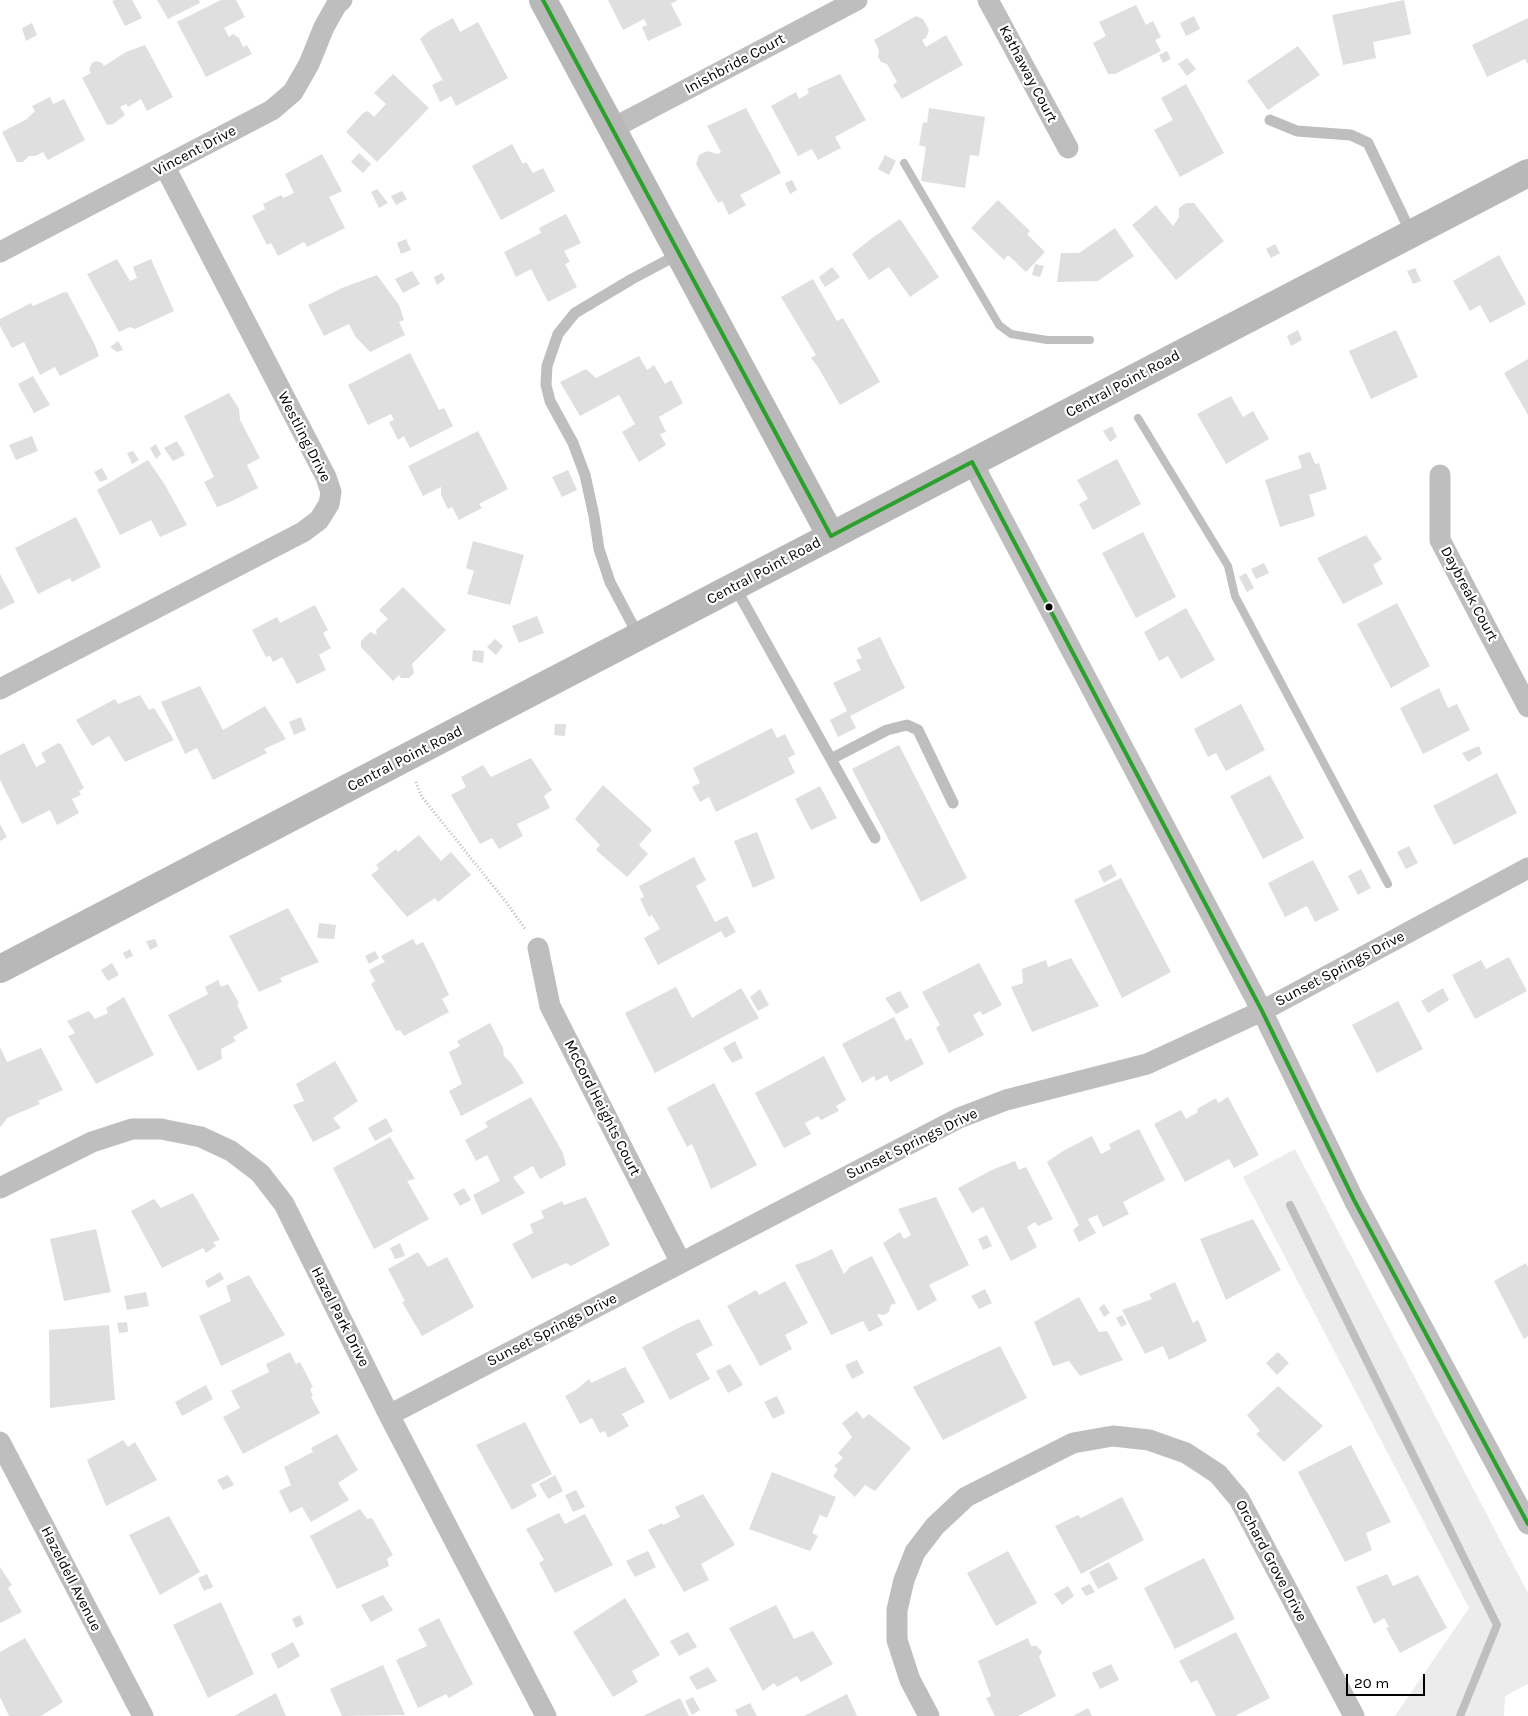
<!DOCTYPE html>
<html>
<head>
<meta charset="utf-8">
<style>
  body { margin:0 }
  #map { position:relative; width:1528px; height:1716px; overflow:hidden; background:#fff; font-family:Karla,sans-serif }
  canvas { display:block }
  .scale { position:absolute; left:1346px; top:1674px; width:79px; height:22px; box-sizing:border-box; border:2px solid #000; border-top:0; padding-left:6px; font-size:15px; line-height:18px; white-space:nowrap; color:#000; -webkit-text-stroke:4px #fff; paint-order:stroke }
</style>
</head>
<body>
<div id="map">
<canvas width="1528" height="1716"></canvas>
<div class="scale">20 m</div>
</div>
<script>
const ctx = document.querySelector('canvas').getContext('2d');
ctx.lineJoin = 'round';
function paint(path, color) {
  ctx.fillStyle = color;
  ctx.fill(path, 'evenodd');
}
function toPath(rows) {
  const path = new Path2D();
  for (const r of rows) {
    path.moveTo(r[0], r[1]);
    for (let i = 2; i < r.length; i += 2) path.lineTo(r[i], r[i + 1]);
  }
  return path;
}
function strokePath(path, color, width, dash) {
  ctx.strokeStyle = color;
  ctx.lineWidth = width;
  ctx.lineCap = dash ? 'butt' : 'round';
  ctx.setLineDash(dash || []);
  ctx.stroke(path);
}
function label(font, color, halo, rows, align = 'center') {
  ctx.font = font + ' Karla,sans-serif';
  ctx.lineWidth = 4.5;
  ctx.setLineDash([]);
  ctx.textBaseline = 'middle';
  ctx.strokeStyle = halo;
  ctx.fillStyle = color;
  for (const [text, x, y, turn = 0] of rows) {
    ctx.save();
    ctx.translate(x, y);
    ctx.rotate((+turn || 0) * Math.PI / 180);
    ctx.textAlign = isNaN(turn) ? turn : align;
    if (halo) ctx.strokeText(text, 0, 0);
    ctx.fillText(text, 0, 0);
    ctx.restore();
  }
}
paint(toPath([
  [1295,1149,1528,1593,1528,1684,1505,1696,1504,1716,1395,1716,1469,1608,1243,1177]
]), '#ececec');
strokePath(toPath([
  [904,163,999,325,1011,334,1047,340,1090,340],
  [1138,418,1228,566,1235,596,1388,884],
  [1290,1205,1497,1625,1460,1716]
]), '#bfbfbf', 8);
paint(toPath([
  [115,0,132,0,142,18,125,26,112,1],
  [157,0,199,0,200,3,168,19],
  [221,0,236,0,245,17,224,28,229,37,233,34,239,38,243,47,247,45,252,54,206,77,177,22],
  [608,0,678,0,671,4,682,25,648,41,642,27,647,25,644,19,623,30],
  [1404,0,1411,34,1373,42,1376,58,1343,65,1332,15],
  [1136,5,1146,25,1153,21,1161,37,1155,40,1161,51,1115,74,1108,74,1093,43,1106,36,1099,22],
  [916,16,923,19,929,30,926,38,922,40,926,47,946,35,963,65,902,99,893,85,897,82,887,64,881,62,878,57,879,50,874,40],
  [1194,16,1200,29,1186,36,1180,23],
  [453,18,460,32,478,22,508,78,456,106,451,96,440,102,432,85,442,80,445,84,420,39,429,31],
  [1528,18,1528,64,1525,59,1487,77,1472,45],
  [32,23,37,35,26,41,22,28],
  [145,45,173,97,147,111,141,99,128,107,126,104,120,107,125,115,113,124,107,125,82,78,91,73,89,70,92,63,96,61,102,63,104,66,126,52],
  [1298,46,1320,75,1268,110,1247,81],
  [1167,51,1171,59,1163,63,1159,55],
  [1187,58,1196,69,1187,76,1178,64],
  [393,74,429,108,377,162,346,132,363,113,368,111,374,117,386,104,374,93],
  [840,74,866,120,835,137,841,148,818,160,812,149,798,156,771,106,796,92,799,99,809,93,807,89],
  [1186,84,1224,153,1180,177,1154,130,1173,120,1161,98],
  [50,97,53,104,64,99,85,140,48,160,43,152,35,156,29,156,23,162,17,162,2,132,27,119,35,111,32,106],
  [746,108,781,173,740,195,746,205,729,215,722,201,718,203,696,164,699,155,707,151,718,154,721,152,707,126],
  [929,108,985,117,979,156,970,155,965,188,921,181,926,147,919,145,923,122,927,123],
  [512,144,523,164,526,162,533,173,543,168,555,191,501,220,472,166],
  [359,153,371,164,363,173,351,162],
  [322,154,342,191,329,197,345,228,307,247,304,242,278,256,271,243,267,245,252,216,265,209,263,204,281,195,283,198,294,193,285,174],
  [885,155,896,161,889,175,878,169],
  [792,180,797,190,790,194,785,183],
  [377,189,388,203,379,208,371,192],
  [402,191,407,199,396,205,391,196],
  [998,200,1030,231,1027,234,1045,252,1026,272,1008,255,1004,260,971,228],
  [1186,203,1194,203,1224,241,1176,280,1132,225,1156,205,1173,226,1179,217,1179,208],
  [566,214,581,243,564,251,570,262,565,264,577,287,548,302,531,269,516,277,504,252,541,233,539,228],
  [900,219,939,277,910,297,889,267,869,280,852,254,872,238],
  [1115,228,1134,256,1098,281,1057,282,1061,253,1079,253],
  [406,239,411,250,401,254,397,243],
  [1275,244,1280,253,1271,258,1266,249],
  [1499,255,1526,304,1490,323,1480,305,1470,311,1453,281],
  [117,259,130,281,137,278,133,267,151,259,174,311,135,329,130,327,119,332,87,274],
  [1035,264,1044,266,1040,277,1032,275],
  [832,267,840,277,825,287,819,277],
  [1415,268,1421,281,1413,284,1407,271],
  [412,271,420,284,403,293,395,279],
  [442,273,445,279,437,285,434,277],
  [377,275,399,305,404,320,399,322,405,335,370,352,355,336,349,324,324,336,308,305,342,288],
  [813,279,837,321,843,318,880,382,840,405,818,367,811,358,816,355,781,297],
  [67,292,94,343,99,356,60,376,55,367,40,375,24,342,12,348,0,326,0,319,31,303,33,306,62,293],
  [1298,330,1302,340,1291,346,1287,336],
  [1396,330,1418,377,1371,399,1349,351],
  [118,341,123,350,117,352,110,347],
  [410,353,439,410,444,408,453,426,410,448,404,436,398,440,389,422,394,420,391,414,368,425,348,385],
  [639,356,647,370,654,365,665,384,671,380,683,403,659,417,666,432,660,434,666,445,639,462,622,432,635,424,619,395,580,416,560,382,586,369,596,378],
  [1528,359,1528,415,1504,373],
  [33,376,50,405,34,413,18,384],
  [229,393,239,409,240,420,260,458,247,465,258,488,230,502,217,507,204,482,214,477,184,416],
  [1231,396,1243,417,1253,411,1269,439,1226,464,1197,414],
  [1112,426,1117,437,1110,442,1103,431],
  [478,431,508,489,479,504,482,508,459,520,452,507,448,509,441,495,441,487,423,496,408,466],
  [32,436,38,451,16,460,9,445],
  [177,441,185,455,173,461,164,448],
  [156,444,161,454,156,459,150,448],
  [133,451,139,460,132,464,127,453],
  [1310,452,1315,464,1319,463,1327,489,1309,495,1315,516,1280,527,1265,480,1302,468,1298,456],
  [1117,459,1141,504,1093,530,1079,504,1088,499,1077,480],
  [148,460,165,485,187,525,160,537,151,520,120,535,97,490],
  [102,468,108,479,100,482,94,472],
  [568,470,577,490,562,497,552,477],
  [76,517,101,567,72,582,70,578,38,594,15,548],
  [1143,532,1176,597,1136,618,1102,553],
  [1366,535,1382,559,1373,565,1383,584,1343,604,1317,558],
  [473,541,524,555,510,605,467,594,474,571,466,568],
  [1264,563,1269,573,1256,579,1251,569],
  [1246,573,1254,588,1247,592,1239,577],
  [0,574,15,602,0,610],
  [403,587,446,630,412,664,414,673,409,678,401,678,399,675,393,681,361,647,361,641,370,632,377,635,376,630,388,619,379,610],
  [1397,603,1430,666,1391,688,1357,624],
  [315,605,328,630,323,633,331,648,319,655,326,670,297,684,282,657,273,662,270,656,266,657,252,630,277,617,280,623],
  [1186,608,1215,660,1181,679,1168,656,1159,661,1144,632],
  [537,616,544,633,519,643,512,626],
  [880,637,905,688,850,716,856,728,838,737,830,720,847,711,833,683,861,670,856,660,862,658,857,648],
  [495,639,503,646,496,655,487,647],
  [473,650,484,651,483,663,472,661],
  [200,686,223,730,265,706,286,739,264,749,267,753,213,780,197,748,185,754,161,702],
  [1439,688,1448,708,1457,704,1470,730,1423,754,1400,708],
  [140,695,149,710,154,708,174,740,125,762,109,736,92,746,76,720,115,699,118,704],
  [1241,704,1265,750,1226,771,1216,753,1208,757,1194,729],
  [301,717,306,730,294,735,289,722],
  [555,724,566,724,565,736,554,735],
  [772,728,777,738,785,734,795,754,788,758,795,773,716,812,709,797,700,802,692,787,700,783,693,768],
  [24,743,36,767,46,762,41,753,58,743,61,744,84,788,79,791,81,795,72,799,79,813,57,825,50,810,22,824,0,780,0,755],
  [899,745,967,878,921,902,852,769],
  [1479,746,1482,754,1468,762,1462,753],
  [531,758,552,790,544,796,550,808,517,824,523,836,499,849,492,838,480,844,451,795,466,787,461,777,483,765,491,777],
  [1497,773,1517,813,1454,845,1433,806],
  [1270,775,1304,838,1263,859,1230,796],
  [603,785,652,830,639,845,648,854,627,877,596,850,600,845,575,819],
  [820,786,837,818,811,830,795,799],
  [0,824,7,837,0,841],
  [757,832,775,878,753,888,734,841],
  [419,835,441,861,451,852,471,875,438,902,435,898,407,917,371,875,379,869,376,865,396,849,398,852],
  [1409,846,1418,863,1406,869,1397,852],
  [694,857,706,880,696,886,715,922,727,916,736,932,725,938,721,931,658,965,644,938,660,929,652,915,649,917,640,899,644,897,639,886],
  [1313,860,1339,910,1315,922,1307,906,1285,917,1268,883],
  [1111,864,1117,875,1104,883,1098,871],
  [1361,869,1371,888,1358,895,1348,876],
  [1121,878,1171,972,1122,998,1074,900],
  [288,908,319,962,280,978,282,982,259,992,229,936],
  [319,923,336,925,334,939,317,938],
  [155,939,158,946,150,950,146,941],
  [413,939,416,945,423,942,435,965,449,995,442,999,449,1012,404,1036,400,1030,396,1031,371,984,375,981,369,970,385,962,381,956],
  [130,949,133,956,126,959,123,953],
  [375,951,379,958,369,964,365,956],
  [1509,957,1527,991,1475,1019,1452,975,1481,960,1486,969],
  [1071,958,1099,1006,1032,1032,1011,987,1023,983,1022,969,1046,960,1048,967],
  [112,963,119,975,108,981,101,970],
  [979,963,1002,1005,983,1015,980,1011,973,1015,984,1035,949,1053,936,1028,940,1025,922,992],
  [218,980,221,987,228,984,239,1003,237,1004,248,1028,233,1037,236,1041,221,1049,222,1059,198,1071,168,1015,208,994,205,987],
  [676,987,692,1018,741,988,759,1018,655,1073,625,1013],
  [1443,988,1449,1000,1428,1013,1421,1001],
  [760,989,769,1005,758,1011,750,997],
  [900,991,909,1007,896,1014,885,998],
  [124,997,154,1055,96,1084,68,1036,75,1033,67,1021,89,1011,95,1019,108,1013,106,1008],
  [1398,1001,1423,1049,1377,1073,1352,1025],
  [894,1017,906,1041,911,1038,924,1064,890,1082,887,1075,876,1081,874,1076,862,1083,842,1044],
  [490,1023,503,1048,504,1056,512,1064,524,1083,461,1116,449,1091,462,1084,449,1052,460,1046,457,1041],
  [735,1041,743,1058,732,1063,723,1048],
  [0,1047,7,1062,41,1048,63,1090,38,1101,40,1104,7,1118,1,1127,0,1126],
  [824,1056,846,1100,836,1106,839,1111,821,1120,818,1116,805,1123,811,1134,784,1148,755,1093],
  [335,1061,358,1101,333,1118,341,1128,313,1142,293,1105,304,1101,296,1084],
  [714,1083,757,1165,711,1189,692,1144,687,1147,667,1108],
  [531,1097,563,1153,566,1165,540,1179,533,1166,513,1177,525,1193,482,1215,473,1195,500,1181,487,1155,476,1161,465,1140,488,1127,485,1122],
  [1228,1097,1259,1155,1234,1168,1229,1159,1185,1182,1154,1124,1181,1110,1186,1119,1198,1112,1197,1109,1216,1098,1218,1103],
  [386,1118,393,1131,375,1141,368,1128],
  [1139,1129,1165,1180,1123,1202,1129,1214,1103,1227,1097,1215,1088,1219,1096,1233,1079,1242,1073,1230,1079,1225,1047,1162,1063,1151,1092,1136,1101,1154,1111,1149,1109,1144],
  [390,1137,415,1179,407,1181,429,1219,374,1249,333,1168],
  [1015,1161,1019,1170,1026,1167,1053,1219,1038,1226,1035,1222,1027,1227,1037,1247,1011,1261,983,1207,972,1213,958,1188,994,1169],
  [464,1188,471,1200,460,1206,453,1194],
  [193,1193,220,1240,213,1242,216,1246,206,1253,203,1248,162,1268,131,1211,154,1199,161,1208],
  [586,1197,610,1245,571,1266,566,1263,532,1279,512,1244,533,1233,530,1224,544,1218,541,1211,562,1201,564,1205],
  [936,1197,969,1265,929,1285,937,1300,918,1311,883,1243,900,1232,904,1239,911,1235,898,1209],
  [1253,1219,1281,1270,1226,1300,1200,1239],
  [96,1229,111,1292,64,1301,50,1239],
  [987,1235,992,1246,983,1250,978,1239],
  [400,1243,405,1256,395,1259,390,1248],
  [832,1249,844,1274,850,1267,872,1256,896,1303,891,1305,889,1312,884,1315,877,1314,883,1325,869,1332,863,1321,831,1335,795,1265,812,1259],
  [418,1252,428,1267,447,1257,474,1307,422,1336,402,1302,405,1301,388,1269],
  [1526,1263,1528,1267,1528,1336,1524,1339,1494,1281],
  [220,1272,224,1279,208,1288,205,1281],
  [249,1275,285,1335,221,1366,199,1316,231,1301,226,1286],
  [785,1281,808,1323,785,1335,792,1349,760,1366,727,1306,756,1290,759,1295],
  [1175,1282,1193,1323,1198,1320,1207,1341,1169,1360,1163,1346,1145,1354,1122,1310,1152,1299,1149,1294],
  [985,1289,992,1303,979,1309,971,1296],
  [146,1292,149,1306,127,1310,124,1296],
  [1079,1297,1099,1332,1107,1331,1123,1360,1080,1376,1069,1361,1053,1366,1034,1322],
  [1104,1304,1110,1313,1104,1317,1099,1308],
  [1122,1315,1127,1324,1121,1327,1116,1318],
  [699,1319,713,1345,696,1354,710,1379,670,1400,642,1347,686,1324],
  [127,1322,128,1332,119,1333,117,1323],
  [109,1325,115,1400,50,1408,49,1330],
  [1000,1346,1027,1398,943,1440,913,1387],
  [290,1352,296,1364,300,1362,313,1387,310,1389,313,1396,311,1397,320,1413,243,1454,223,1417,240,1408,231,1391,269,1372,266,1364],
  [1278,1352,1289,1363,1277,1375,1266,1363],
  [857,1360,864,1373,852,1379,845,1365],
  [730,1364,743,1385,728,1393,716,1371],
  [625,1367,645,1402,622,1414,629,1426,608,1438,605,1431,600,1433,592,1418,580,1424,565,1396,576,1390,589,1379,591,1383],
  [206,1385,213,1399,182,1416,175,1402],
  [1278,1386,1323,1426,1284,1462,1256,1434,1260,1431,1247,1415],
  [777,1396,785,1413,773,1419,764,1402],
  [857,1411,863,1419,869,1414,911,1448,875,1491,865,1485,855,1497,833,1476,838,1469,834,1466,843,1458,838,1453,852,1437,842,1423],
  [525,1422,552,1474,531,1485,537,1496,512,1510,476,1445],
  [337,1434,358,1470,338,1483,349,1500,311,1522,302,1507,290,1513,279,1491,291,1485,284,1467,313,1452,311,1448],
  [123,1440,128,1447,135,1442,157,1480,106,1506,87,1460],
  [1351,1445,1391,1522,1366,1533,1372,1550,1345,1562,1298,1472],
  [772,1472,836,1497,827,1518,820,1515,812,1533,818,1536,810,1551,749,1529],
  [228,1475,234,1485,223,1490,217,1480],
  [555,1475,563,1491,548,1499,539,1484],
  [576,1490,585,1507,573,1512,565,1495],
  [703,1494,735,1545,701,1564,709,1580,684,1592,648,1530,662,1523,663,1525,680,1517,675,1507],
  [1122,1497,1144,1540,1081,1574,1055,1526,1078,1515,1081,1518],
  [360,1509,367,1519,372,1518,393,1555,387,1559,389,1566,337,1589,310,1536],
  [559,1513,565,1524,585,1514,613,1565,555,1593,539,1563,544,1560,526,1529],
  [169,1516,200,1572,160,1595,129,1535],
  [648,1551,656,1567,635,1577,626,1561],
  [1008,1551,1037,1603,996,1626,967,1573],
  [1204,1558,1235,1619,1175,1649,1144,1588],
  [1109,1562,1118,1579,1098,1589,1089,1572],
  [0,1567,12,1585,8,1588,22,1612,0,1623],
  [207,1574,213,1587,204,1591,198,1578],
  [1387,1574,1393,1586,1418,1575,1447,1628,1400,1653,1386,1628,1389,1627,1384,1618,1374,1624,1356,1587],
  [1090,1584,1095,1592,1086,1596,1081,1588],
  [1068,1586,1074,1596,1062,1605,1054,1594],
  [383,1595,393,1610,371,1622,361,1605],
  [625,1598,660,1655,632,1671,638,1682,613,1697,573,1632],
  [221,1602,254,1674,208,1698,173,1625],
  [776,1605,794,1639,813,1631,833,1664,801,1682,797,1676,777,1687,774,1683,763,1691,729,1628],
  [300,1615,304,1624,296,1628,292,1619],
  [439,1618,473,1684,449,1698,446,1694,418,1708,396,1660,427,1646,418,1629],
  [688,1632,697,1647,679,1656,670,1641],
  [1236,1632,1270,1698,1235,1716,1216,1716,1197,1680,1191,1683,1179,1661],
  [25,1638,63,1702,41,1716,9,1716,0,1697,0,1652],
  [1028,1638,1031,1646,1037,1646,1042,1652,1039,1657,1056,1696,1018,1716,995,1716,986,1698,991,1696,978,1661],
  [293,1642,300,1656,278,1669,271,1654],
  [1111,1664,1119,1680,1100,1689,1092,1673],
  [383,1665,405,1715,342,1716,330,1689],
  [708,1667,717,1681,697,1690,689,1677],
  [276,1693,286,1716,234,1716],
  [847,1694,857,1716,804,1716],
  [693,1697,700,1710,692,1715,685,1701],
  [680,1698,689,1716,643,1716],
  [750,1703,757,1716,738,1716,735,1710],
  [1088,1708,1092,1716,1073,1716]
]), '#dfdfdf');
strokePath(toPath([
  [416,782,422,797,506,902,525,929]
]), '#b9b9b9', 3, [1, 2.5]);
strokePath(toPath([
  [1270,120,1297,131,1351,135,1368,143,1411,233],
  [735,587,875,838],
  [639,637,610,582,599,549,594,516,585,475,573,443,550,401,546,385,547,366,558,334,575,313,632,279,679,254],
  [831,759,887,730,907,725,918,730,953,803]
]), '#bebebe', 11);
strokePath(toPath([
  [988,0,1068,148],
  [613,128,857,0],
  [0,252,272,110,293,92,309,64,324,27,337,4,342,0],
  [972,462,1262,1011,1354,1200,1528,1524],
  [1440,475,1440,540,1528,707],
  [0,689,303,532,319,520,329,504,331,492,326,477,165,167],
  [538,948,550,1006,681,1263],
  [0,1188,92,1142,132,1129,161,1129,201,1137,231,1151,260,1173,284,1204,389,1415,546,1716],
  [389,1415,959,1118,1006,1100,1147,1064,1262,1011,1528,868],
  [0,1442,143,1716],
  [929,1716,910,1680,897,1640,897,1610,904,1580,915,1552,935,1526,966,1497,1073,1443,1113,1436,1149,1440,1186,1453,1218,1474,1239,1499,1354,1716]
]), '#bebebe', 21);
strokePath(toPath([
  [543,0,831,536],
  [0,969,1528,173]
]), '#b8b8b8', 28);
strokePath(toPath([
  [543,0,831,536,972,462,1262,1011,1354,1200,1528,1524]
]), '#2ca02c', 4);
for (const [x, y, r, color] of [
  [1049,607,4.5,"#000"]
]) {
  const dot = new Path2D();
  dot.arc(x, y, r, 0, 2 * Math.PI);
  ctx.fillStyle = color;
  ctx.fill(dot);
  strokePath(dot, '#fff', 2);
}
label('15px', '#000', '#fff', [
  ["Inishbride Court",735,64,-28],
  ["Kathaway Court",1028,74,62],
  ["Vincent Drive",195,151,-28],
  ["Central Point Road",1123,384,-28],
  ["Westling Drive",304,437,63],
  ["Central Point Road",764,571,-28],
  ["Daybreak Court",1469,594,62],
  ["Central Point Road",405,759,-27],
  ["Sunset Springs Drive",1340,969,-28],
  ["McCord Heights Court",602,1108,63],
  ["Sunset Springs Drive",912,1144,-26],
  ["Hazel Park Drive",340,1317,63],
  ["Sunset Springs Drive",552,1330,-27],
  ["Orchard Grove Drive",1271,1561,62],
  ["Hazeldell Avenue",71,1579,63]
]);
</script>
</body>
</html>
